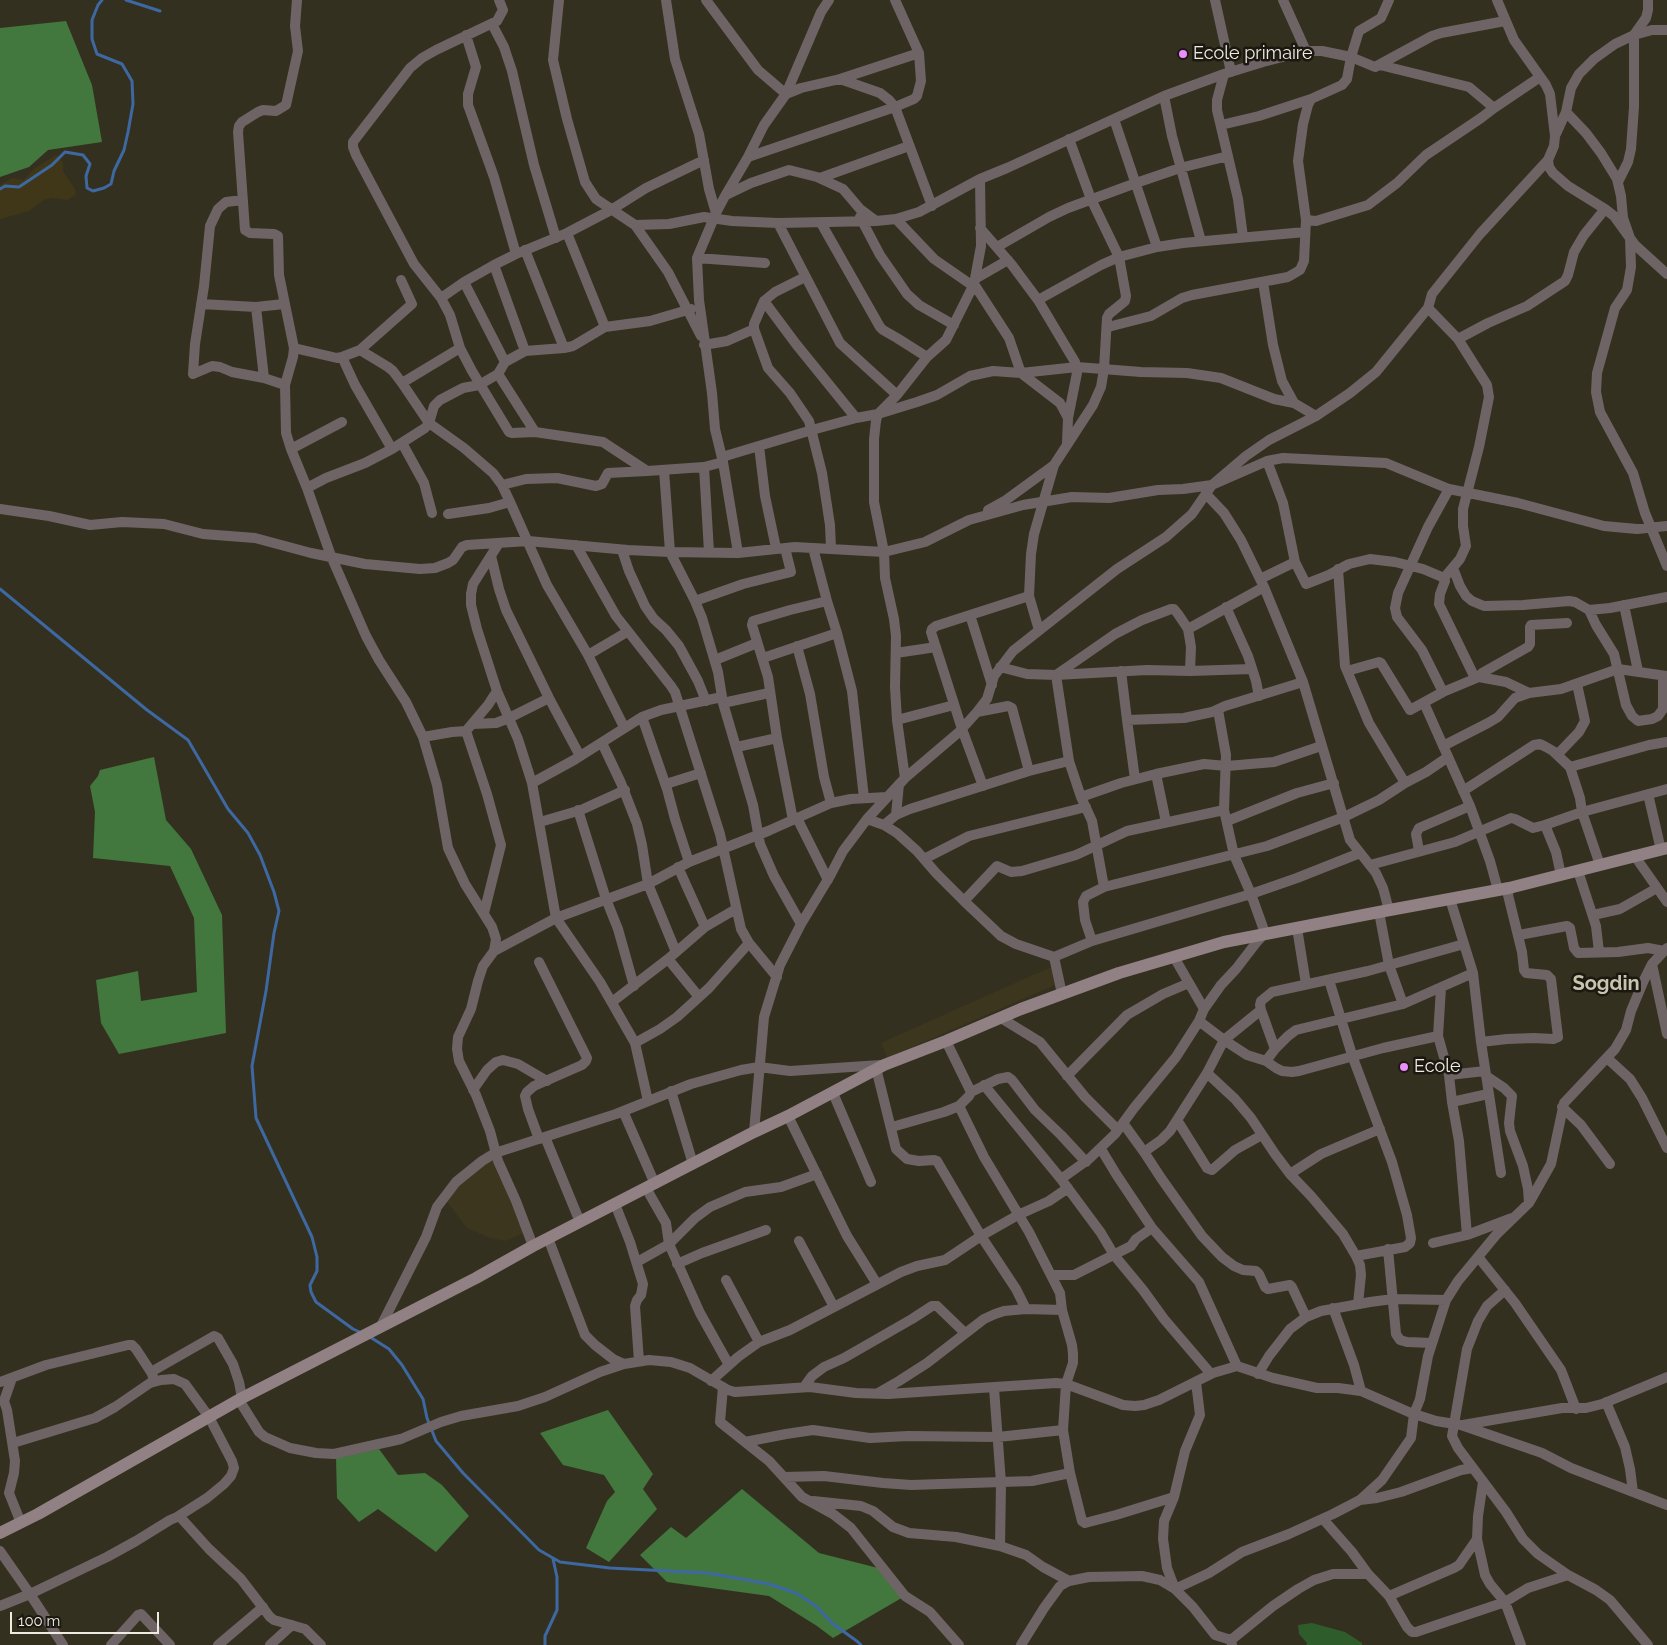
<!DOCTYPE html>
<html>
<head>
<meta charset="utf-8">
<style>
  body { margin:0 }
  #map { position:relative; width:1667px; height:1645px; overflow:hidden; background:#34301f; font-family:Raleway,sans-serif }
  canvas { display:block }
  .scale { position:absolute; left:10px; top:1612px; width:149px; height:22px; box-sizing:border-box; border:2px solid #eeebe0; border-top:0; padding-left:6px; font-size:15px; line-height:18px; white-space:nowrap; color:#eeebe0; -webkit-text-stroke:4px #1a1810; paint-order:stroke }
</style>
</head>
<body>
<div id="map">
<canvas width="1667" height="1645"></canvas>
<div class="scale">100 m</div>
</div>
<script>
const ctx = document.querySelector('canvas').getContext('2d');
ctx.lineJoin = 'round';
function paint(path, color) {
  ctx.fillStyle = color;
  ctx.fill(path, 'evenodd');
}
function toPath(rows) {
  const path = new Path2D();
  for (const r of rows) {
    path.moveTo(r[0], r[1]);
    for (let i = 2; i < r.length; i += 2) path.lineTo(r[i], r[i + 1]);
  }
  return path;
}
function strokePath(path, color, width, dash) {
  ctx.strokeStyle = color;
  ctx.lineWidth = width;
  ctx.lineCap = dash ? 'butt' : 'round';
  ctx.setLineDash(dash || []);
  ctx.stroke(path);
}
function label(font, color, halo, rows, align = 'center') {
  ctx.font = font + ' Raleway,sans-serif';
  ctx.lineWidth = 5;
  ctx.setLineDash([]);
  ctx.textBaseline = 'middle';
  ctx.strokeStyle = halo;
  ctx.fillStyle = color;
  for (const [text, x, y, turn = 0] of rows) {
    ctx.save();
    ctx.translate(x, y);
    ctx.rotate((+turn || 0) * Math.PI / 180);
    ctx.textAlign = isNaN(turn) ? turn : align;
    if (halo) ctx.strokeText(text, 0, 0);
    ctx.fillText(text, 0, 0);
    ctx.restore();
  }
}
paint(toPath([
  [1056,967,1060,983,887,1058,881,1043,1024,979,1049,968],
  [492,1152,527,1232,505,1241,487,1237,466,1227,442,1195]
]), '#3b361d');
paint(toPath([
  [1312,1623,1345,1632,1362,1643,1362,1645,1306,1645,1307,1643,1299,1634,1298,1625]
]), '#2f5c2b');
paint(toPath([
  [66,21,92,85,102,142,48,150,29,167,0,177,0,28],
  [154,757,166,820,191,849,222,915,226,1033,119,1054,101,1023,96,980,138,971,141,1001,197,992,194,918,170,866,93,858,95,812,90,786,98,776,100,770],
  [608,1410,653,1474,643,1489,657,1509,609,1562,586,1548,607,1501,615,1492,604,1475,563,1465,540,1433],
  [379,1449,398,1475,425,1473,442,1485,469,1516,436,1552,378,1509,359,1522,337,1498,336,1458],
  [742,1489,819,1553,882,1569,905,1596,833,1638,817,1626,769,1596,667,1582,640,1555,671,1527,686,1538]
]), '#42773e');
paint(toPath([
  [56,155,63,162,63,171,75,189,76,194,68,200,52,198,44,200,29,211,0,219,0,185,12,178,23,180,35,168]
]), '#3f3717');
strokePath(toPath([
  [126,0,160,11],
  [0,189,5,186,19,187,52,165,65,152,83,155,90,164,86,176,87,188,93,191,104,188,111,184,114,171,124,150,128,132,133,104,132,81,122,64,97,54,92,39,92,20,98,5,102,0],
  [0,589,147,710,188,740,228,809,248,833,260,855,274,892,279,911,274,933,266,991,252,1066,256,1118,312,1237,317,1257,317,1271,310,1285,311,1292,316,1302,353,1329,362,1333],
  [370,1337,389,1349,402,1365,423,1399,427,1418,436,1441,463,1473,539,1550,560,1562,610,1568,708,1573,769,1584,796,1593,816,1606,832,1623,858,1642,861,1645],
  [545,1645,545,1636,557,1610,557,1577,553,1559]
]), '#3e68a2', 3);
strokePath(toPath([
  [297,0,295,26,298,51,286,105,276,111,263,110,258,112,242,122,239,126,238,132,245,230,250,233,274,234,278,236,279,275,294,348,293,357,285,385,286,433,291,449,307,488,331,556,366,636,379,660,406,702,423,737,437,785,448,848,465,884,492,927,496,939,494,951,483,966,478,981,471,1009,458,1037,457,1049,459,1061,476,1095,490,1131,498,1161,516,1201,533,1246],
  [499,0,503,10,497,21,436,50,422,58,410,68,353,142,353,147,356,155,414,264,441,298,450,315,460,348,472,371,509,432,512,433,535,432,603,442,647,471,704,467,723,462],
  [559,0,553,60,567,119,585,182,596,199,635,225],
  [666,0,675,59,699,134,709,189,716,213],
  [706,0,758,70,786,94,801,88,840,79,880,93,889,100,895,107,932,206],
  [1215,0,1231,72],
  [1283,0,1306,51],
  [1497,0,1514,40,1546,85,1550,94,1555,136,1554,146,1548,160,1549,167,1553,173,1568,186,1605,209,1614,216,1635,245,1667,274],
  [492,24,504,47,512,71,534,165,556,238],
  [466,35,476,67,468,94,468,105,494,177,516,254],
  [1380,65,1469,87,1494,108],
  [1224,74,1217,100,1217,110,1238,199,1243,237],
  [840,79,919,53],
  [1164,96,1172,136,1201,241],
  [1566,112,1586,133,1601,153,1617,179,1621,196,1623,218,1630,238,1631,267,1627,290,1615,308,1597,373,1596,392,1600,412,1633,473,1645,513,1667,566],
  [1221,125,1259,116,1311,99],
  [1556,134,1566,112,1571,88,1579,74,1594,59,1615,44,1634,35,1652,30,1667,30],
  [748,157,895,107,914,99,917,96,921,81,919,53,895,0],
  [820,178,909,146],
  [1618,182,1628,162,1631,149,1634,107,1634,35,1646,18,1648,10,1648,0],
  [726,195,751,183,789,170,817,177,843,189,860,209,876,221,896,219,919,212,980,179],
  [860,217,880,255,907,294,919,305,954,325],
  [896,219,934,259,973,286],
  [1306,220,1298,161,1303,124,1308,105,1311,99,1342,85,1347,79,1351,57,1359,31,1381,18,1389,0],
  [778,223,840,343,897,395],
  [821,223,880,327,883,330,897,338,927,357],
  [980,228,1012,265,1038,300,1075,362,1077,373,1068,418,1067,443],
  [567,233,605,327],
  [997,247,1049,217,1068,208,1136,183,1180,168,1228,156],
  [1157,247,1183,243,1305,232],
  [525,250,564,348],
  [697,258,765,263],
  [494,265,525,351],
  [805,277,775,292,764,301,796,344,856,418],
  [975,279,1008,260],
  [464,282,505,362,498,374,535,432],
  [1263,282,1273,345,1282,381,1294,403,1316,416],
  [974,284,1009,338,1021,373,1060,403,1068,418],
  [441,298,464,282,494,265,516,254,567,233,611,210,646,188,704,160],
  [1038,300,1101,265,1119,257,1157,247,1114,119],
  [764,301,754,324,754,329,768,368,790,393,809,421,822,473,830,525,831,548],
  [201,304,256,307,284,304],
  [256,307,264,378],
  [1428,308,1458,339,1488,323,1527,306,1565,281,1568,275,1574,252,1584,235,1605,209],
  [1108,327,1151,316,1182,298,1192,295,1288,277,1300,270,1304,261,1306,220,1316,221,1368,205,1397,183,1426,155,1481,118,1494,108,1540,77],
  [701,336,668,272,635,225,669,224,704,217,732,221,778,223,876,221],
  [704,345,727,341,754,329],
  [294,348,337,358,342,357,360,350,388,367,393,371,402,383,429,423,464,448,493,473,502,485,510,502,547,585,588,655,624,727],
  [360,350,412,304,401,280],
  [342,357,355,385,392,449],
  [505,362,525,351,564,348,573,346,605,327,650,321,691,309],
  [193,374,195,344,204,286,210,226,218,209,226,202,243,200],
  [193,374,212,366,220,367,232,372,264,378,285,385],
  [402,383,460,348],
  [402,443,424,483,432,513],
  [759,446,765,496,776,548],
  [291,449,342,422],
  [722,457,812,430,856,418,878,414,917,402,937,395,970,376,993,371,1021,373,1077,367,1141,372,1187,373,1221,378,1274,399,1294,403],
  [1267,461,1283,503,1295,562,1306,584,1329,575,1349,564,1370,559,1395,562,1423,569,1442,577,1445,581,1440,594,1439,604,1475,678],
  [704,467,709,552],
  [664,470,670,552,695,601,702,618,718,672,723,703,753,805,760,844,774,876,801,924],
  [502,485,526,479,557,478,596,486,602,484,608,473,647,471],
  [307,488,326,478,365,463,392,449,425,428,429,423,434,406,440,400,463,388,479,385,498,374],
  [1206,494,1224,513,1241,540,1264,587,1303,682,1350,840,1376,873,1383,888,1389,910],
  [0,509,49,516,90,525,122,522,164,524,203,534,255,538,311,553,365,564,420,569,435,568,448,563,453,560,462,547,467,545,528,541,628,550,670,552,738,553,795,547,884,552,925,542,969,520,1023,505,1072,497,1109,498,1158,490,1183,489,1212,485,1267,461,1283,458,1386,463,1449,489,1518,503,1604,526,1637,529,1667,526],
  [988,510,1006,500,1054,465,1093,405,1101,387,1104,369,1107,318,1109,314,1125,301,1126,296,1119,257,1091,199,1069,139],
  [448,514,489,508,510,502],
  [576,545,616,616,671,686,675,692,720,834,741,929,749,943,777,977],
  [622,550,629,571,645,606,654,619,666,630,679,646,698,681,706,701],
  [738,553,723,462,715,429,712,393,699,300,697,258,716,213,725,196,748,157,764,125,786,94,821,12,829,0],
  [491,556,499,589,506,610,549,698,580,756],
  [1453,568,1460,586,1466,596,1472,601,1484,606,1523,605,1569,601,1575,602,1589,610],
  [1338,569,1345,666,1369,723,1405,783],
  [1444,578,1460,559,1466,546,1463,526,1463,509,1479,447,1489,397,1487,385,1458,339],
  [1260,579,1295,562],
  [695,601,743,584,791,572,785,548],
  [827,601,837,633,852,691,864,798],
  [1624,605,1638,671],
  [1226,607,1248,656,1256,681,1259,696],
  [970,615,992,685],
  [1039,630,1029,596,1031,554,1034,534,1054,465],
  [797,646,810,694,824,777,831,803],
  [896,653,936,647],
  [588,655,627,632],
  [763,658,837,633],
  [715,660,757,643],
  [1000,667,1027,674,1056,675,1147,670,1190,671,1252,669],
  [1121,671,1127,720,1184,718,1212,712,1225,706,1303,682],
  [1190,671,1191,647,1188,629,1264,587],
  [1347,671,1379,662,1381,663,1410,710,1443,692,1479,677,1506,682,1529,693],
  [1663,676,1663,709,1658,716,1652,719,1638,721,1632,716,1626,705,1614,654,1596,625,1589,610,1610,608,1667,597],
  [1479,677,1482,673,1528,647,1530,644,1530,627,1531,625,1567,623],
  [497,691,518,739,532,783,556,918,600,982,635,1043,648,1101],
  [1443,692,1422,650,1397,617,1395,608,1398,593,1428,527,1449,489],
  [723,703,769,693],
  [1424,703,1470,806,1490,861,1498,890],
  [977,712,1008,706,1012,708,1029,771],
  [642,717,667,789,675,819,689,862],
  [897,720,954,705],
  [1127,720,1135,779],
  [473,724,496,723,509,718,549,698],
  [466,731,487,794,501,845,484,913],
  [423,737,452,732,466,731,488,705,497,691,477,629,471,605,471,594,473,584,499,543],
  [602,743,621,783,637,824,642,845,648,884,676,952],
  [1443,746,1488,723,1498,717,1515,698,1529,693,1561,689,1618,669,1667,676],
  [737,747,777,738],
  [1557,755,1579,732,1585,721,1577,684],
  [905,778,897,720,895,687,896,636,894,619,885,578,884,552,874,502,874,439,876,421,878,414,897,395,927,357,946,340,974,284,981,246,980,179,1007,168,1164,96,1224,74,1263,62,1306,51,1322,51,1351,57,1375,67,1432,36,1441,33,1505,21],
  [532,783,574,760,642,717,661,710,722,697],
  [666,784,701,773],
  [983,786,962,729,931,632,932,629,936,626,1029,596],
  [1463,791,1534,745,1540,744,1546,747,1553,751,1570,767],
  [1648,794,1661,850],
  [1081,797,1121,783,1156,774],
  [578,810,606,899,618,929,634,986],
  [896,815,899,784],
  [797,818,828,880],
  [867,819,884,825,897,833,917,851,936,873,964,901,1001,936,1016,944,1054,957],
  [793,820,777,738,768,677,752,625,753,621,790,610,827,601,813,548],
  [1227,821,1297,793,1334,783],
  [540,822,581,810,625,790],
  [1166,822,1156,774,1204,764,1227,766,1274,762,1321,746],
  [884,825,896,815,910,809,1029,771,1069,761],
  [1419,851,1416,834,1419,828,1470,806],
  [1634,855,1667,902],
  [924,859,969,836,1086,807],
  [1370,865,1455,842,1511,818,1515,819,1533,828,1545,825],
  [1600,865,1582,812,1580,798,1570,767,1649,745,1667,742],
  [678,867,705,927],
  [1578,871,1596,926,1599,952],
  [1561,875,1556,852,1545,825,1582,812,1667,789],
  [1104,887,1267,846,1344,817,1379,800,1405,783,1426,772,1448,757],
  [1450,899,1473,973,1481,1042,1501,1173],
  [964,901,997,866,1011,872,1022,871,1076,855,1127,831,1224,810],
  [1379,912,1389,965,1403,1004],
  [1593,915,1620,909,1657,888],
  [1297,928,1306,984],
  [1519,935,1567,926,1570,928,1574,948,1578,953,1618,952,1648,948,1664,951],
  [1092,941,1085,920,1083,902,1086,896,1104,887,1092,821,1081,797,1069,761,1056,675,1115,634,1142,620,1171,609,1174,609,1178,614,1188,629],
  [494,951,556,918,648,884,689,862,768,831,831,803,851,799,887,797],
  [1174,957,1204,1009],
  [668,959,699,997],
  [539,962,587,1058,586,1061,582,1065,534,1086,527,1092,525,1096,528,1109,539,1139],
  [1652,964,1667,1034],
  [1329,980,1353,1058,1392,1162,1407,1215,1411,1238,1410,1243,1405,1247,1356,1256],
  [1441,988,1438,1036,1449,1075,1485,1071],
  [1062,994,1054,957,1092,941,1251,894,1297,878,1360,853],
  [612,1002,668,959,705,927,736,909],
  [1261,1010,1275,1049],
  [1001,1018,1040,1042,1085,1097,1118,1130],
  [1199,1021,1224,1040,1247,1055,1266,1061,1276,1068,1282,1071,1292,1072,1299,1071,1383,1048,1438,1036],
  [946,1041,971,1092,998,1079,1008,1077,1012,1080,1035,1110,1061,1135,1086,1162],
  [1481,1042,1507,1039,1534,1038,1553,1039,1558,1037,1551,979,1547,975,1526,973,1524,970,1522,952,1508,895,1509,888],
  [635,1043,660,1029,677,1017,709,988,749,943],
  [1607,1058,1630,1079,1642,1098,1667,1148],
  [1266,1061,1275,1049,1288,1036,1296,1030,1403,1004,1473,973],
  [876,1068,896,1149,907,1159,919,1161,934,1160,937,1161,981,1236,1016,1289,1026,1309],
  [1449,1075,1452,1102,1459,1141,1467,1235],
  [1067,1076,1127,1015,1163,994,1189,983],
  [1486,1076,1504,1088,1512,1096,1509,1123,1510,1131,1523,1166,1528,1189,1529,1203],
  [984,1085,1061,1179,1101,1233,1114,1255,1143,1290,1164,1319,1211,1374],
  [473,1090,487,1070,496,1062,503,1060,518,1064,547,1081],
  [671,1091,693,1164],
  [833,1093,871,1182],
  [1452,1102,1488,1094],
  [959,1106,984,1157,1029,1232,1060,1293,1062,1310,1072,1345,1073,1354,1073,1363,1066,1384,1063,1430,1070,1473,1082,1521,1085,1523,1116,1515,1174,1497,1185,1451,1200,1415,1196,1382],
  [1562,1107,1581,1125,1610,1164],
  [623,1111,655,1184],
  [788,1116,847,1236,877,1284],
  [1177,1120,1207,1168,1212,1170,1235,1150,1262,1135],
  [1123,1123,1144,1152,1161,1178,1202,1236,1222,1257,1234,1266,1243,1270,1256,1271,1259,1274,1265,1287,1268,1289,1290,1285,1292,1287,1306,1317],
  [892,1127,944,1112,959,1106,969,1096,971,1092],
  [754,1132,764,1017,780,965,801,924,830,876,843,851,867,819,905,778,959,732,977,712,987,699,994,676,1013,651,1117,569,1166,537,1192,514,1212,485,1246,456,1269,440,1316,416,1350,393,1376,372,1428,308,1432,294,1480,234,1548,160],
  [545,1137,580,1222],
  [1101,1149,1116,1174,1152,1228,1199,1282,1237,1366],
  [1144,1152,1161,1140,1170,1131,1207,1073],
  [1290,1174,1321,1154,1380,1129],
  [1061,1179,1089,1159,1115,1134,1134,1108,1176,1057,1199,1021,1204,1009,1221,985,1236,969,1256,943,1265,933,1251,894,1234,855,1224,810,1226,755,1218,710],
  [646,1188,666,1223,669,1244,695,1218,710,1207,745,1192,781,1187,817,1174],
  [615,1204,630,1242,643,1284,641,1295,637,1300,635,1306,639,1361],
  [548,1238,585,1335,595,1345,613,1359,624,1364,649,1360,671,1362,690,1368,728,1390,735,1392,810,1387,856,1393,888,1394,1056,1383,1066,1384,1123,1405,1135,1406,1144,1405,1159,1400,1213,1373,1237,1366,1273,1378,1317,1388,1338,1388,1361,1391,1411,1413,1436,1421,1461,1425,1542,1453,1571,1468,1667,1505],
  [799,1241,834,1307],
  [1433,1243,1467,1235,1512,1218],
  [1388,1249,1396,1334,1400,1340,1407,1342,1432,1343],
  [1479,1258,1515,1303,1561,1370,1576,1409],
  [637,1262,669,1244,700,1313,729,1365],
  [677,1264,702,1253,766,1230],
  [1051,1275,1074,1275,1131,1246,1136,1239,1152,1228],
  [726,1280,759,1342],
  [1505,1290,1487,1306,1478,1321,1467,1349,1452,1436,1458,1448,1506,1512,1523,1539,1538,1554,1568,1575,1596,1590,1610,1600,1648,1645],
  [1358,1304,1361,1275,1360,1265,1356,1256,1343,1234,1311,1196,1290,1174,1275,1154,1251,1118,1235,1099,1207,1073,1224,1040,1261,1010,1260,1005,1261,1001,1272,992,1368,971,1464,944],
  [1333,1308,1354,1365,1361,1391],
  [381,1326,426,1237,437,1207,456,1182,482,1161,495,1153,616,1114,691,1084,741,1070,759,1067,790,1071,881,1065],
  [151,1372,214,1336,218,1338,233,1364,239,1382,242,1398],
  [1258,1374,1269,1356,1290,1329,1306,1317,1321,1311,1370,1302,1393,1299,1446,1300],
  [12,1378,4,1401,7,1410,15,1461,14,1473,9,1493,21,1523],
  [711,1381,738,1357,759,1342,790,1330,901,1272,917,1266,945,1260,981,1236,1018,1215,1049,1201,1068,1188],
  [0,1382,46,1365,128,1345,132,1345,136,1349,151,1372,155,1381],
  [723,1387,720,1422,769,1461,802,1497,833,1514,851,1528,905,1596,930,1612,959,1645],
  [804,1387,812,1376,824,1367,844,1358,912,1319,932,1306,937,1306,965,1333],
  [994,1388,1001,1483,1000,1546],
  [878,1393,899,1381,927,1363,984,1319,995,1314,1004,1311,1026,1309,1062,1310],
  [239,1400,259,1432,265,1437,290,1448,316,1453,334,1454,401,1439,441,1422,461,1416,518,1406,545,1397,600,1372,624,1364],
  [1606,1402,1625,1447,1630,1469,1633,1492],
  [1463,1425,1562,1408,1586,1408,1602,1404,1667,1377],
  [745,1442,786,1434,813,1430,870,1438,908,1436,998,1437,1063,1430],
  [784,1477,824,1476,883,1483,911,1485,1032,1481,1070,1473],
  [1483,1482,1478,1516,1477,1539,1485,1575,1490,1584,1505,1602,1521,1645],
  [1174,1497,1164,1521,1163,1539,1167,1568,1175,1589,1193,1607,1215,1635,1231,1640,1232,1645],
  [1360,1500,1377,1498,1401,1492,1461,1470,1473,1468],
  [813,1501,861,1506,873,1511,893,1527,909,1533,956,1537,1000,1546,1026,1555,1043,1567,1069,1581],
  [177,1517,181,1518,209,1549,241,1579,270,1617,274,1620,305,1629,321,1645],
  [1323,1519,1352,1552,1368,1574],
  [0,1551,30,1594,63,1645],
  [1389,1596,1454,1568,1459,1565,1477,1539],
  [0,1606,30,1594,107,1557,136,1541,170,1520,177,1517,207,1498,224,1484,231,1476,234,1468,232,1461,209,1417,185,1384,174,1379,161,1380,150,1383,115,1407,95,1418,13,1443],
  [1231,1640,1273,1606,1298,1589,1314,1580,1333,1574,1368,1574,1389,1596,1407,1627,1412,1632,1416,1632,1505,1602,1528,1588,1568,1575],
  [111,1645,138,1615,141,1614,170,1645],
  [218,1645,263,1607],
  [270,1645,292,1625],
  [1021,1645,1044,1608,1060,1586,1069,1581,1089,1577,1142,1576,1160,1580,1175,1589,1209,1573,1242,1552,1289,1534,1333,1514,1360,1500,1382,1480,1411,1438,1414,1414,1420,1399,1428,1356,1446,1300,1458,1281,1496,1235,1529,1203,1551,1164,1564,1103,1615,1049,1626,1030,1631,1011,1644,980,1652,964,1667,948]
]), '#6e6466', 10);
strokePath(toPath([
  [0,1533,38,1514,242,1398,476,1278,533,1246,754,1132,788,1116,884,1065,946,1041,1021,1009,1119,973,1224,942,1379,912,1509,888,1667,848]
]), '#918184', 12);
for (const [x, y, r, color] of [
  [1183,54,5,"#ea8dfd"],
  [1404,1067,5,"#ea8dfd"]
]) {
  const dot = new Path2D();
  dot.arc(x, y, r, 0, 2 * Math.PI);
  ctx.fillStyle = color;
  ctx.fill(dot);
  strokePath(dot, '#1a1810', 2);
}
label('18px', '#eeebe0', '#1a1810', [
  ["Ecole primaire",1193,54],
  ["Ecole",1414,1067]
], 'left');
label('bold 20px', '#c8c4ae', '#1a1810', [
  ["Sogdin",1606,984]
]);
</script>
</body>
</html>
